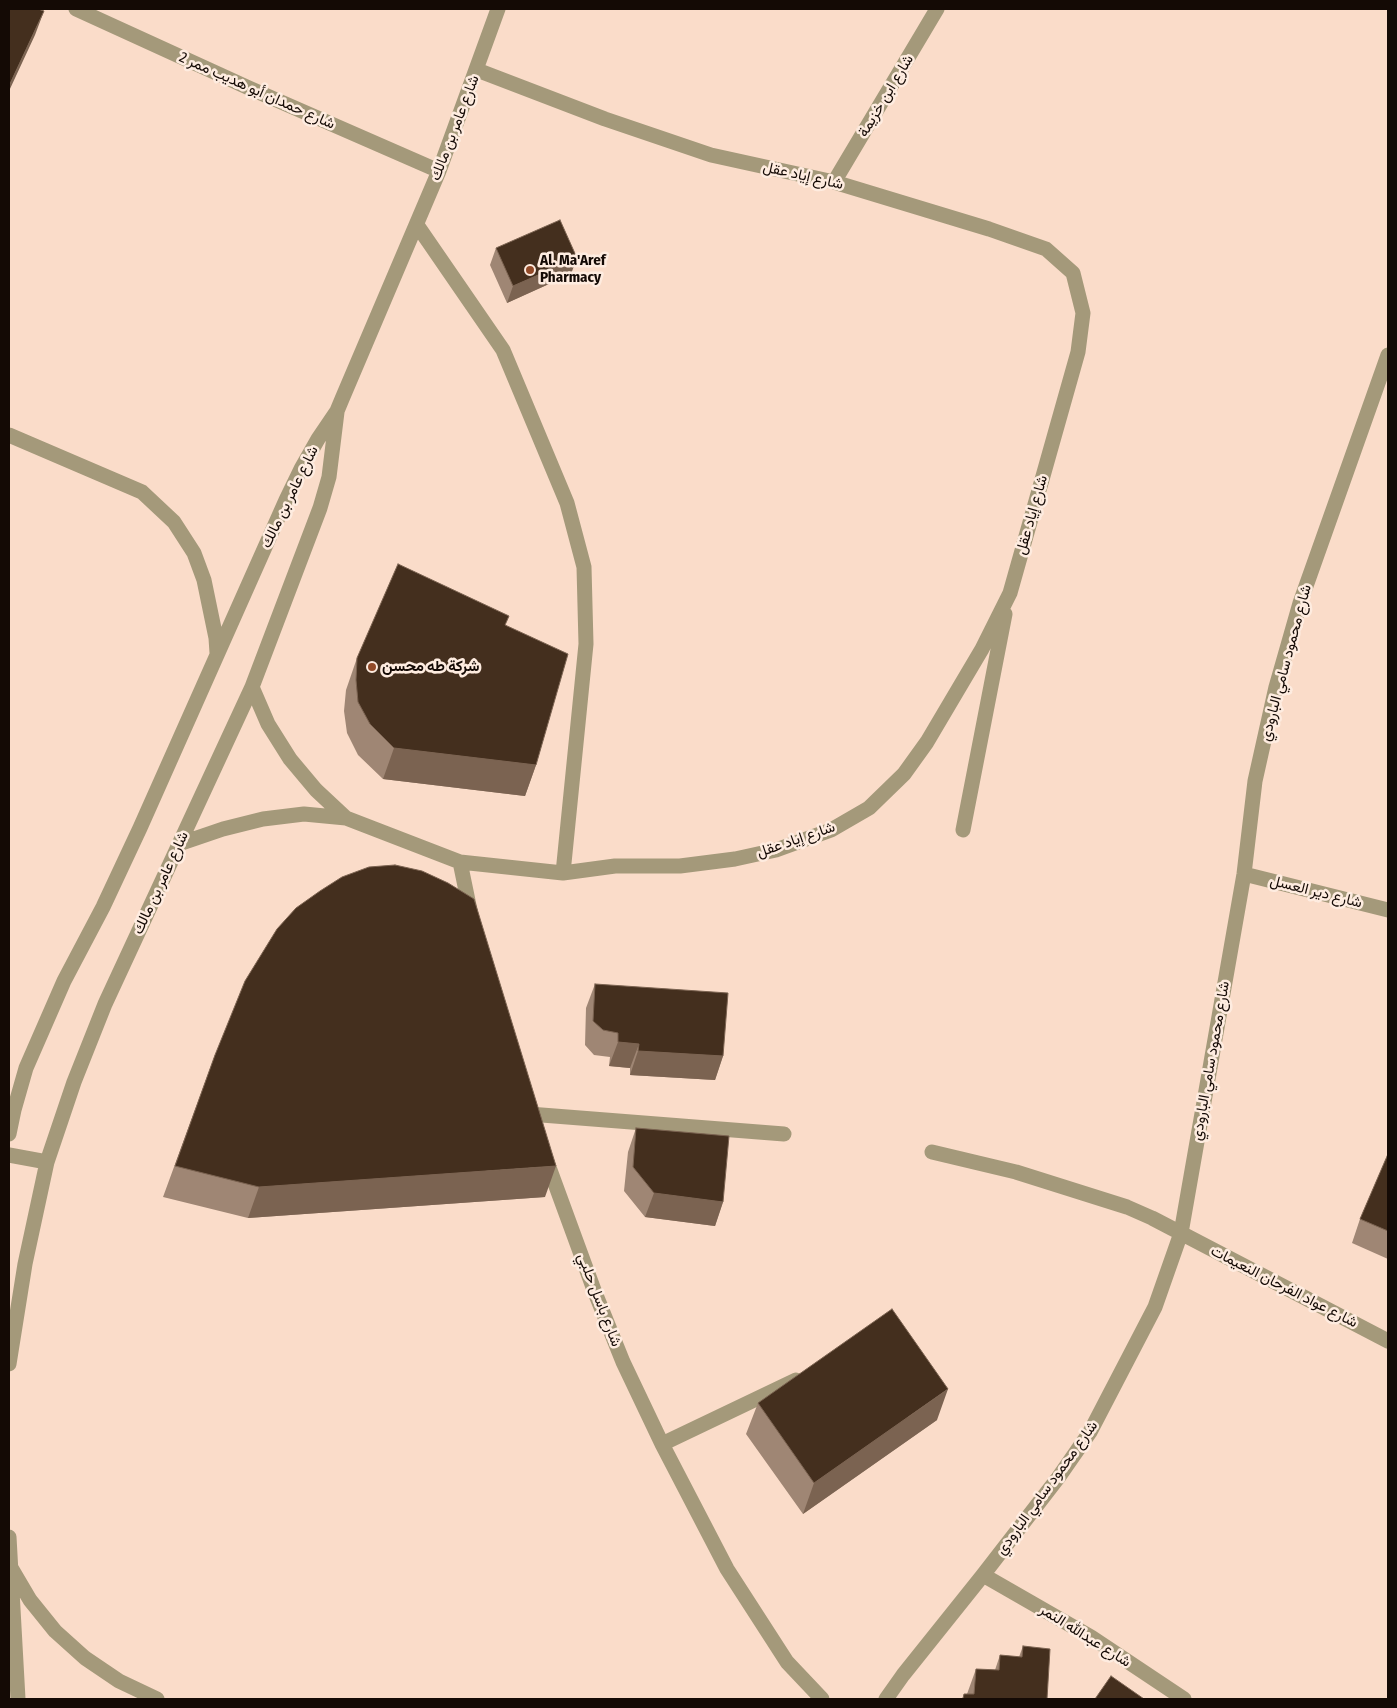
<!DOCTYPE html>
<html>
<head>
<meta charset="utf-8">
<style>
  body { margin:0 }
  #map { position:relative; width:1397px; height:1708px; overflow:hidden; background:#fadcc9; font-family:"Fira Sans Condensed",sans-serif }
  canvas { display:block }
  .frame { position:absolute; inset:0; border:10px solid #140a05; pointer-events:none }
</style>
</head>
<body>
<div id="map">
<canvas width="1397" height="1708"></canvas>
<div class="frame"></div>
</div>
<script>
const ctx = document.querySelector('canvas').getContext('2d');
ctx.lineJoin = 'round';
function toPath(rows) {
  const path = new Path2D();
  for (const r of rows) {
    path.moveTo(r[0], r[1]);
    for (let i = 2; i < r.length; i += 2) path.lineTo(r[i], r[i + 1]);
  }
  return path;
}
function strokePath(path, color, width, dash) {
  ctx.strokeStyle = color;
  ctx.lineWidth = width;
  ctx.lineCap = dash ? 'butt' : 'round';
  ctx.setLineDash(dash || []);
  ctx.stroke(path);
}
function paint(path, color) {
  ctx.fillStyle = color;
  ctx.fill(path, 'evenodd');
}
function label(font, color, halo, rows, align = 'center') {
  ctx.font = font + ' "Fira Sans Condensed",Vazirmatn,sans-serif';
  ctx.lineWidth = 5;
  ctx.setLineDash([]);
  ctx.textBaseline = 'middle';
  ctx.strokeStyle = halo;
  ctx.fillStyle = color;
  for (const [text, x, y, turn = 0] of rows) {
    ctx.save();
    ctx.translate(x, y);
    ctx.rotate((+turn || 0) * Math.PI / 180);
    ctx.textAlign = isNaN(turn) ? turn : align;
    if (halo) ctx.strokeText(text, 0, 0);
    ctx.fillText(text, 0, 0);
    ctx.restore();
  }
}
strokePath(toPath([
  [76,9,249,88,439,171],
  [834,182,937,9],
  [417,225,503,350,567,503,584,567,586,644,563,873],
  [9,435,142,492,174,522,194,553,204,580,216,638,217,653],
  [252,687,268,724,290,759,316,790,346,818],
  [963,830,1005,614],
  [179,844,223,829,263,819,304,814,346,818,460,862,563,873,615,866,680,866,735,859,776,850,831,830,869,808,904,774,927,742,982,649,1010,593,1078,352,1083,313,1073,273,1046,249,989,229,834,182,711,155,605,119,477,70],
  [460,862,471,915],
  [1244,874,1388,910],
  [529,1114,784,1134],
  [9,1134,14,1110,26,1068,64,981,103,907,140,828,286,500,301,469,318,439,337,411,342,399,439,171,498,9],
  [932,1152,1016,1172,1127,1207,1152,1218,1388,1341],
  [9,1155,47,1162],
  [546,1159,594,1290,623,1362,662,1444,727,1569,787,1662,822,1699],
  [9,1364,25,1264,47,1162,74,1082,105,1004,252,687,320,508,329,477,337,412],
  [662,1444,796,1380],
  [9,1537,18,1699],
  [10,1566,30,1600,55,1631,85,1658,119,1681,157,1699],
  [983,1575,1091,1637,1184,1699],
  [886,1699,903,1675,983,1575,1058,1478,1090,1432,1155,1307,1181,1233,1244,874,1255,781,1276,687,1300,603,1388,355]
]), '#a4997a', 15);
paint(toPath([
  [496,248,571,274,507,303,490,265],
  [506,625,536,765,525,796,383,779,358,755,347,733,344,711,346,690,357,658],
  [595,984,723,1056,715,1080,630,1075,630,1068,609,1066,610,1057,594,1055,585,1045,586,1008],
  [215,1055,545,1197,248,1218,163,1197],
  [636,1128,723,1202,715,1226,645,1217,624,1191,628,1152],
  [1388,1154,1388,1259,1352,1243,1360,1219],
  [758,1403,937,1420,803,1514,746,1434],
  [1023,1646,1047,1699,962,1699,964,1694,967,1694,976,1669,995,1670,1000,1655,1019,1657]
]), '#9f8674');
paint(toPath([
  [44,11,35,35,9,91,9,86],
  [577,258,571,274,507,303,513,286],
  [394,748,536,765,525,796,383,779],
  [618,1042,639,1044,630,1068,609,1066],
  [638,1051,723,1056,715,1080,630,1075],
  [556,1166,545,1197,248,1218,259,1187],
  [654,1193,723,1202,715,1226,645,1217],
  [948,1389,937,1420,803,1514,814,1483]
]), '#7b6351');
const building = toPath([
  [9,9,38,9,44,11,9,86,9,9],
  [560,220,577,258,513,286,496,248,560,220],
  [398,564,509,616,505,625,568,654,536,765,394,748,370,724,358,702,356,680,357,658,398,564],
  [395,865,422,871,448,883,474,899,556,1166,259,1187,175,1166,215,1055,245,981,277,929,296,908,320,891,342,877,369,867,395,865],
  [595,984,728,993,723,1056,638,1051,639,1044,618,1042,618,1033,603,1030,593,1021,595,984],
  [636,1128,729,1136,723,1202,654,1193,633,1167,636,1128],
  [1388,1154,1388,1231,1360,1219,1388,1154],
  [892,1309,948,1389,814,1483,758,1403,892,1309],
  [1023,1646,1050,1649,1047,1699,963,1699,964,1694,974,1694,976,1669,999,1670,1000,1655,1022,1657,1023,1646],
  [1111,1676,1144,1699,1095,1699,1111,1676]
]);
paint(building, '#442f1e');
strokePath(building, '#7b6351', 1);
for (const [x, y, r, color] of [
  [530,270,5,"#924a28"],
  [372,667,5,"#924a28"]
]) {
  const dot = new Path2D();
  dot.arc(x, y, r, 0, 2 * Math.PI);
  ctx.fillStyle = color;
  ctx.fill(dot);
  strokePath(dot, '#feece0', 2);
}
label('15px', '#140a05', '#feece0', [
  ["شارع حمدان أبو هديب ممر 2",257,91,24],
  ["شارع ابن خزيمة",886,96,-59],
  ["شارع عامر بن مالك",455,128,-69],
  ["شارع إياد عقل",803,176,13],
  ["شارع عامر بن مالك",290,497,-64],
  ["شارع إياد عقل",1032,515,-74],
  ["شارع محمود سامي البارودي",1286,663,-75],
  ["شارع إياد عقل",796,840,-19],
  ["شارع عامر بن مالك",161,883,-65],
  ["شارع دير العسل",1316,892,14],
  ["شارع محمود سامي البارودي",1211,1061,-80],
  ["شارع عواد الفرحان النعيمات",1284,1287,27],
  ["شارع باسل حلبي",599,1300,69],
  ["شارع محمود سامي البارودي",1047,1488,-54],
  ["شارع عبدالله النمر",1085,1636,32]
]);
label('bold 15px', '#140a05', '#feece0', [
  ["Al. Ma'Aref",540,261],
  ["Pharmacy",540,278],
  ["شركة طه محسن",382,667]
], 'left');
</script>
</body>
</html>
